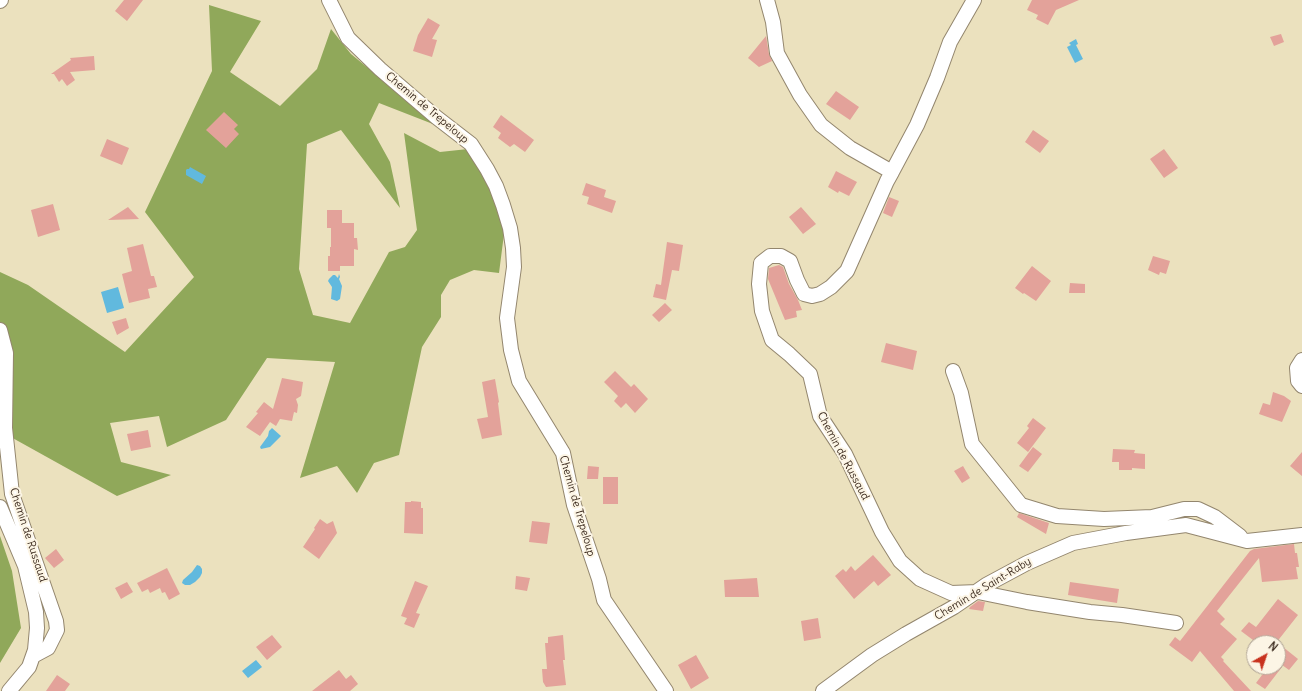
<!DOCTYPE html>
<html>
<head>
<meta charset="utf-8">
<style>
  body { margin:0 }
  #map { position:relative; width:1302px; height:691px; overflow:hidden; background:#ebe1be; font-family:Delius,sans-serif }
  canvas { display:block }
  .north { position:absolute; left:1246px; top:635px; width:40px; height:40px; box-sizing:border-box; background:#fcf5e5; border:1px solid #afa495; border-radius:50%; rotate:40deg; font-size:11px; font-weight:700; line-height:16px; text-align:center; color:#3b2a1e }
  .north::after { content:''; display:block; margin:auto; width:14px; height:18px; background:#c8321e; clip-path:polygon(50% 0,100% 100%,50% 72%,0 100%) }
</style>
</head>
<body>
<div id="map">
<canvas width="1302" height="691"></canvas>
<div class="north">N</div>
</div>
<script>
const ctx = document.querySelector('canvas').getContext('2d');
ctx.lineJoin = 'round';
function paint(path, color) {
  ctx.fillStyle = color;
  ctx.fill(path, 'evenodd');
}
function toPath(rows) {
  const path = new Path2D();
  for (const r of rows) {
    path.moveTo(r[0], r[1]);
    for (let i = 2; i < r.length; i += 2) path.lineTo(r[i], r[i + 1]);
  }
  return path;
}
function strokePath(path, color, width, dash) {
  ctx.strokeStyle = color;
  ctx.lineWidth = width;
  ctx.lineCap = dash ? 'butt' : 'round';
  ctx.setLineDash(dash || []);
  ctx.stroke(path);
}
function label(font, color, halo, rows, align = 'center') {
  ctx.font = font + ' Delius,sans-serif';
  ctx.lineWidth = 4;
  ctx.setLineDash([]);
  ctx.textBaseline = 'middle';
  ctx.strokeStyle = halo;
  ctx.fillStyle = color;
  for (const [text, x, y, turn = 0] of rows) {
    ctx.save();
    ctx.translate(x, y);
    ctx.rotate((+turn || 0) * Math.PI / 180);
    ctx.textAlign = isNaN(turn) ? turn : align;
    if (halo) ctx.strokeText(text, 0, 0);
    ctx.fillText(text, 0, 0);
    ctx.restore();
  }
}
paint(toPath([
  [209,5,261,21,230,72,280,106,317,69,331,29,351,54,438,126,379,103,369,124,390,162,400,208,341,130,307,144,299,269,313,315,350,323,389,252,405,247,417,230,404,133,440,152,468,149,496,201,504,234,499,273,474,270,450,280,441,295,441,317,422,347,399,455,374,463,357,493,337,466,300,478,335,362,267,358,226,420,167,447,159,416,110,423,121,462,171,475,117,496,0,431,0,272,28,285,125,352,194,277,145,212,212,71],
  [0,536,12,571,21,628,0,663]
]), '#90a85a');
paint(toPath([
  [1076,39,1078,44,1076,45,1083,59,1075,63,1067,47,1071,45,1069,43],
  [190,167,206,176,202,184,186,175,186,170,187,169,189,169],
  [339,274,340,277,339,279,342,286,340,299,337,301,331,299,332,287,328,281,329,279,333,275,335,275,338,278],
  [118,287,124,308,107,313,101,292],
  [272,428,281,436,270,447,261,449,260,447,268,436,269,431],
  [197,565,200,566,202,569,202,573,200,577,195,582,190,585,185,585,182,583,183,580,192,572],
  [256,660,262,667,248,678,242,671]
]), '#61b9de');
paint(toPath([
  [124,0,143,0,127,21,115,11],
  [1032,0,1079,0,1056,10,1048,25,1036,19,1038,15,1027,10],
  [428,18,440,25,432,39,437,40,432,57,413,51,418,35],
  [1281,34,1284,42,1274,46,1270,37],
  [766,36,769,54,772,61,759,67,748,58],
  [94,56,95,70,70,72,75,80,67,86,62,79,59,82,54,74,51,74,71,60,70,58],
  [836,91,859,107,850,120,826,104],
  [224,112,238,125,234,129,239,134,226,148,206,130],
  [501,115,534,140,525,152,514,144,510,147,498,138,501,133,493,127],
  [1033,130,1049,141,1040,153,1025,142],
  [107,139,129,148,122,165,100,156],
  [1164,149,1178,168,1164,178,1150,159],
  [836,171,857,182,849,196,839,191,838,193,828,187],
  [586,183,606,190,604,197,616,201,612,213,587,204,589,197,582,195],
  [889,197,899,201,892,217,883,213],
  [53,204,60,230,38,237,31,210],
  [128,207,139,219,108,220],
  [801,207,816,224,803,234,789,217],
  [327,210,342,210,342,223,354,223,354,238,357,238,358,250,354,249,354,266,340,266,340,271,328,271,328,256,330,256,330,247,331,247,331,228,327,228],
  [667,242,683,245,679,271,672,270,666,300,653,297,656,284,661,285],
  [143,244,151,276,154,276,157,287,148,289,150,298,129,303,122,274,132,271,127,248],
  [1153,256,1170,261,1166,274,1160,272,1159,275,1148,270],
  [779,265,783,267,789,284,798,300,802,310,796,311,797,317,785,320,768,279,769,268],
  [1032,266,1051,281,1036,301,1024,293,1023,294,1015,288],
  [1070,283,1085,284,1085,293,1069,293],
  [665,303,672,310,659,322,652,315],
  [126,318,129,328,117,335,112,322],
  [886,343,917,351,913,370,881,362],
  [615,371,631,387,634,384,648,399,635,413,626,403,621,408,614,401,618,396,604,382],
  [282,378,303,382,301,396,296,399,298,405,297,413,294,412,292,421,280,419,276,426,270,422,260,436,246,427,258,413,256,412,264,402,273,409],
  [495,379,499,402,498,403,502,435,482,439,477,419,488,417,482,382],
  [1273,392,1284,396,1291,401,1282,422,1259,414,1263,403,1270,405],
  [1033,418,1046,428,1028,452,1017,443,1029,428,1027,426],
  [148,430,151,447,131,451,127,434],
  [1033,447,1042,454,1028,472,1019,466],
  [1113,449,1135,450,1134,453,1145,454,1145,469,1132,468,1132,470,1119,470,1119,462,1112,462],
  [1302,452,1302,476,1290,466],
  [588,466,599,467,598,479,587,479],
  [963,466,970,478,962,483,954,471],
  [603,477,618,477,618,504,603,504],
  [411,501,421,502,421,508,423,508,423,534,404,533,405,502,411,502],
  [1019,513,1049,523,1046,534,1017,517],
  [320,519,327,524,333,521,337,533,319,559,303,547,315,529,314,528],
  [532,521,550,523,547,544,529,542],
  [1294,544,1295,553,1297,553,1299,567,1296,567,1298,579,1262,582,1259,558,1217,611,1225,619,1220,624,1237,639,1221,657,1224,660,1223,661,1251,691,1234,691,1200,651,1192,662,1169,645,1175,637,1180,641,1250,551,1254,549],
  [56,549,64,560,54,568,45,558],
  [873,555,891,575,878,586,874,581,854,599,835,576,843,569,846,572,851,566,855,571],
  [167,568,180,594,169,600,165,592,162,593,160,588,150,593,148,589,142,592,137,583],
  [516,576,530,578,527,591,515,589],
  [757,578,759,597,725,597,724,580],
  [415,581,428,586,416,613,420,614,414,628,404,624,407,618,401,616],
  [127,582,133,592,121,599,115,588],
  [1070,582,1119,589,1117,603,1068,595],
  [1278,599,1298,615,1276,643,1257,643,1241,631,1249,622,1256,627],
  [978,601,985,602,983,611,969,609,970,607],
  [818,618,821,638,804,641,801,621],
  [272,635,282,647,267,660,256,647],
  [563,635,565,660,563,660,566,685,546,687,543,682,542,669,547,669,545,643,548,643,548,637],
  [1278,643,1298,659,1289,670,1278,662],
  [696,655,709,678,691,689,678,665],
  [1268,667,1282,667,1265,689,1256,683],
  [339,670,346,679,351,675,358,684,350,691,312,691],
  [57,675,70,684,65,691,46,691]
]), '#e3a29a');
const minor = toPath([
  [329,0,348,38,380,69,436,117,471,144,487,169,496,186,503,205,510,228,513,248,514,267,507,318,511,350,519,381,563,453,574,505,599,579,604,600,666,691],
  [767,0,773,22,777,53,800,95,821,125,850,148,892,172,887,181,847,271,831,287,820,294,812,296,804,294,797,280,790,261,781,256,770,256,761,263,759,284,762,311,772,340,789,354,810,374,820,416,845,454,882,532,900,561,920,579,951,593,978,592,1027,602,1090,612,1122,615,1176,623],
  [0,1,1,0],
  [892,172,917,125,937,78,950,42,974,0],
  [0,330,6,353,5,428,12,494,56,621,57,630,48,648,33,656],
  [1302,360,1297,368,1298,381,1302,386],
  [953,371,961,393,972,444,1021,505,1057,516,1104,519,1152,517,1184,509,1198,509,1215,517,1240,536],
  [0,507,25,566,36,612,37,628,35,650,29,667,9,691],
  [823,691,872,655,906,634,954,607,986,585,1027,563,1073,543,1126,533,1186,525,1247,541,1302,535]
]);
strokePath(minor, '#93866e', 16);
strokePath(minor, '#fff', 14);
label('11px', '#3b2a1e', '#fcf5e5', [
  ["Chemin de Trepeloup",427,108,40],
  ["Chemin de Russaud",843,456,62],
  ["Chemin de Trepeloup",577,506,74],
  ["Chemin de Russaud",28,535,72],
  ["Chemin de Saint-Raby",983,589,-31]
]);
</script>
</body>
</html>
